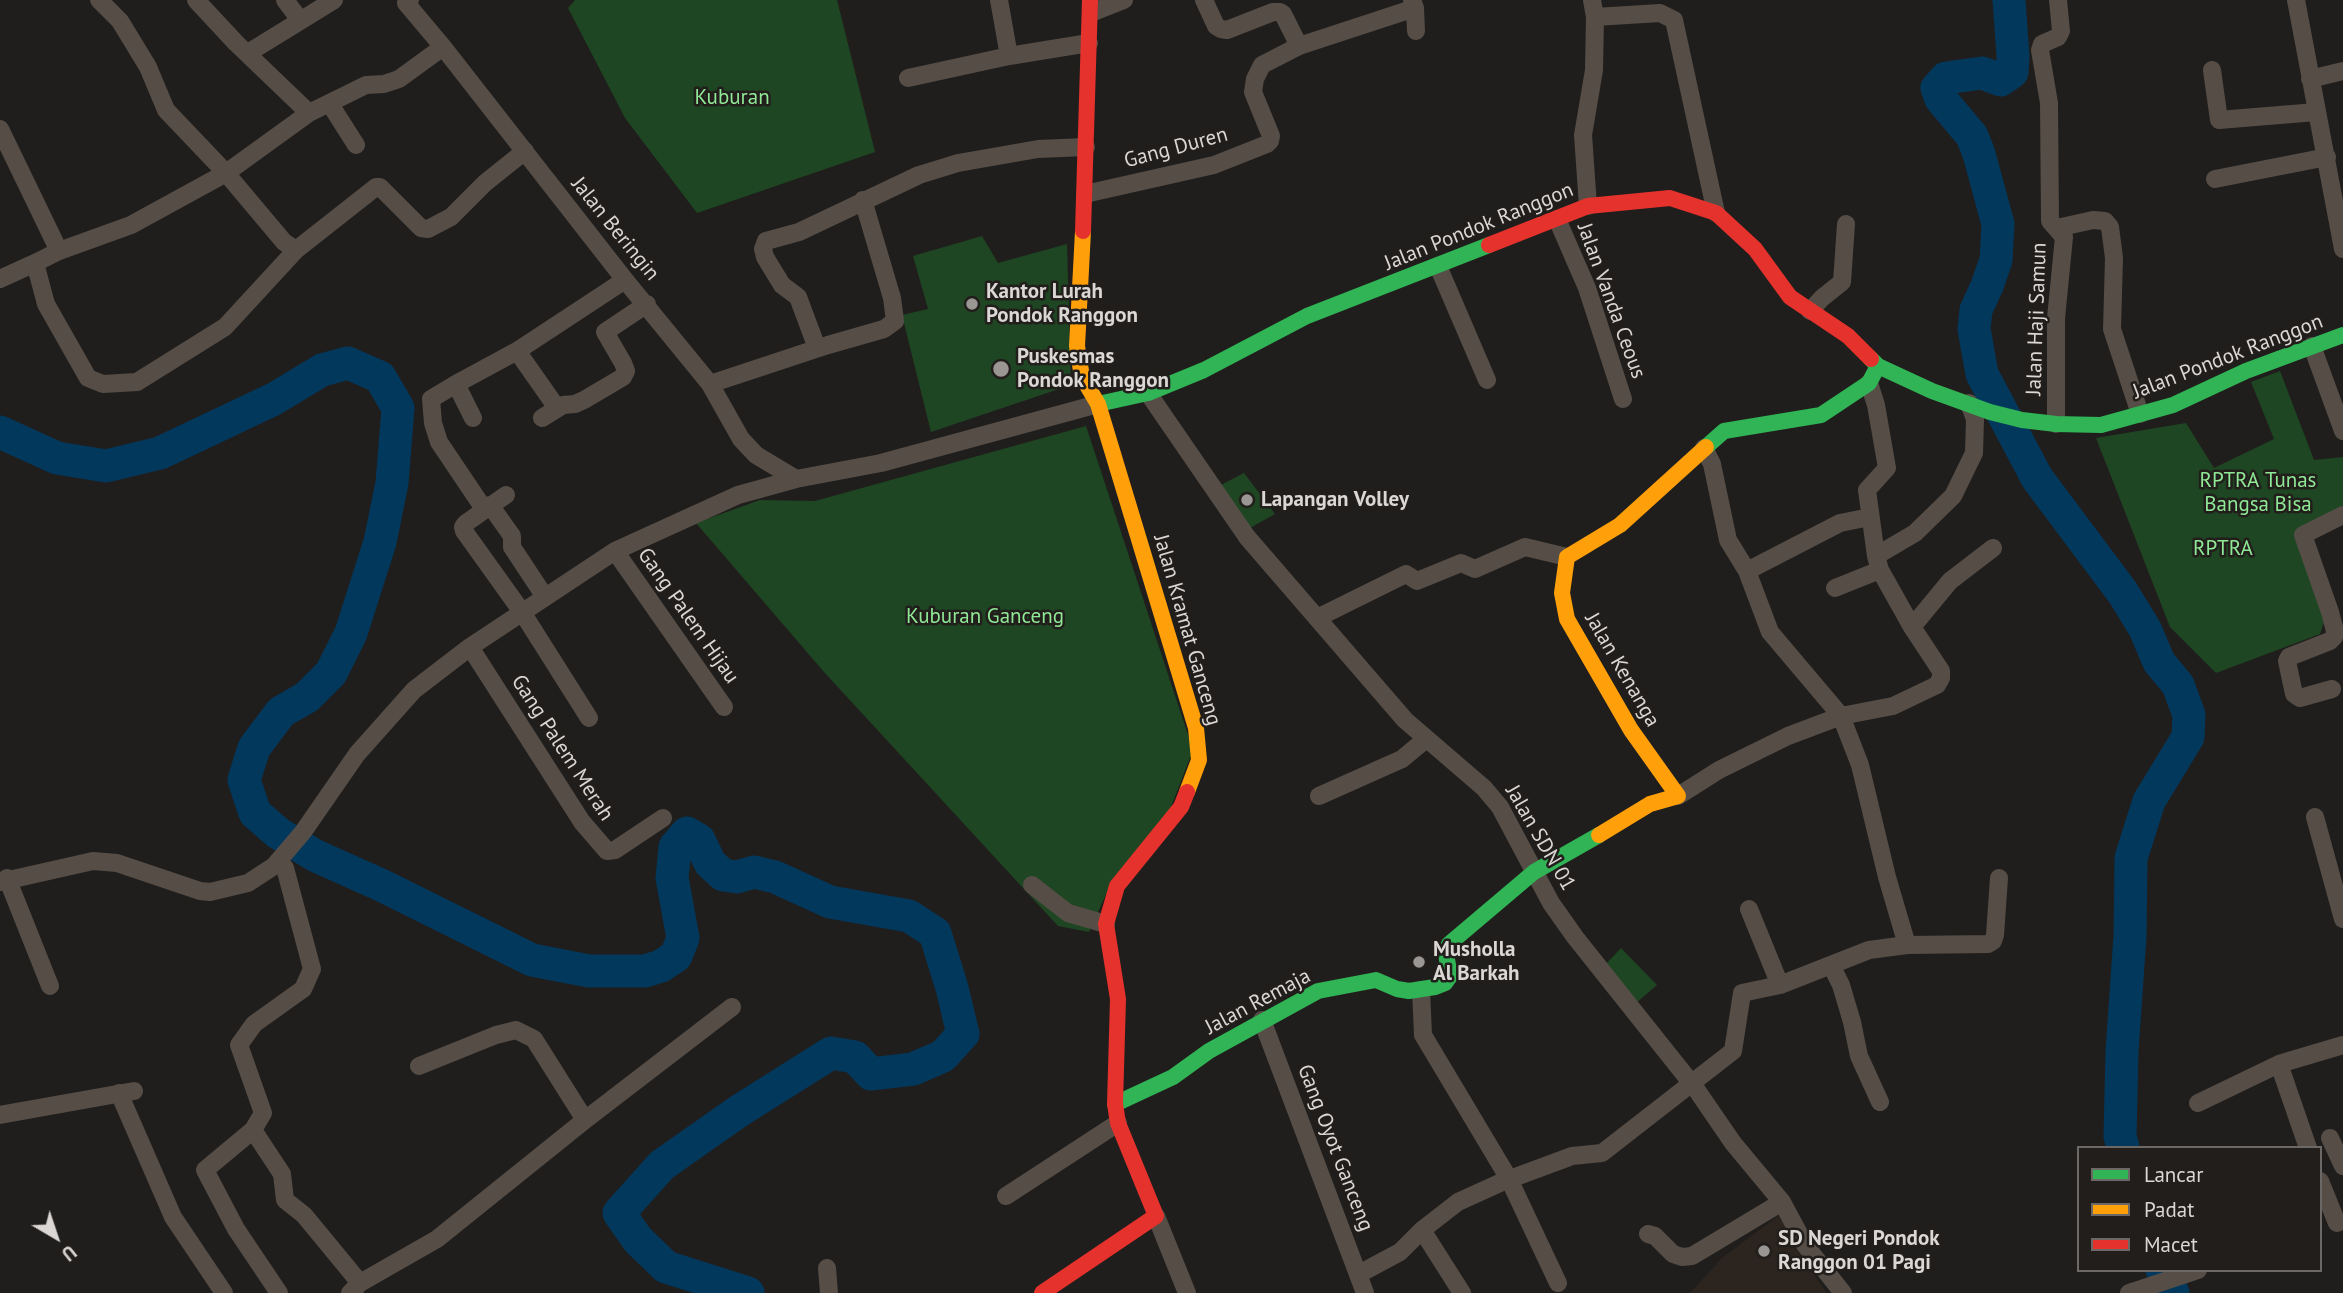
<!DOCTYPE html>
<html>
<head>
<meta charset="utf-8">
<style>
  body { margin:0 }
  #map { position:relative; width:2343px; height:1293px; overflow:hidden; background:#201e1c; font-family:"PT Sans",sans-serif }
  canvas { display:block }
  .legend { position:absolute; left:2077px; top:1146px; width:245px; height:126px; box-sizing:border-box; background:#211e1b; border:2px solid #6b6865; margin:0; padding:9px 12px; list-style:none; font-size:21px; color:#dad7d5 }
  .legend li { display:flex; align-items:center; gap:14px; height:35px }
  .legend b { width:35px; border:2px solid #6b6865 }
  .north { position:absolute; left:21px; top:1202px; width:70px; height:70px; -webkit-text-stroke:5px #211e1b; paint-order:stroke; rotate:141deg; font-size:19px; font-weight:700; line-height:28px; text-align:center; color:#dad7d5 }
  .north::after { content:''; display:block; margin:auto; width:24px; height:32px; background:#dad7d5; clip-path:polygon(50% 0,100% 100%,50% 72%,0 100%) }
</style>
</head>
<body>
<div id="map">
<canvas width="2343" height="1293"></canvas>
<ul class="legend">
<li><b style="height:9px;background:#30b455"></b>Lancar</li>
<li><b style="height:9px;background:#ff9f0a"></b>Padat</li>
<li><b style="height:9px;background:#e5322d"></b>Macet</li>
</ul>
<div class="north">U</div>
</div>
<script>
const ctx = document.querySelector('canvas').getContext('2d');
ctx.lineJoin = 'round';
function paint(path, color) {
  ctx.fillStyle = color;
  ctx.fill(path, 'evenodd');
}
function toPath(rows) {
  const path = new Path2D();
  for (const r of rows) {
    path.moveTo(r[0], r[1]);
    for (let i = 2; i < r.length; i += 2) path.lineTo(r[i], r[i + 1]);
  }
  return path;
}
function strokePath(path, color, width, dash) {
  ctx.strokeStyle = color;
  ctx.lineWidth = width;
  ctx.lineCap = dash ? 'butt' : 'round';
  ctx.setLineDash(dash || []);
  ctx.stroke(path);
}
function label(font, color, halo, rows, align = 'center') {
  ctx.font = font + ' "PT Sans",sans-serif';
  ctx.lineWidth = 5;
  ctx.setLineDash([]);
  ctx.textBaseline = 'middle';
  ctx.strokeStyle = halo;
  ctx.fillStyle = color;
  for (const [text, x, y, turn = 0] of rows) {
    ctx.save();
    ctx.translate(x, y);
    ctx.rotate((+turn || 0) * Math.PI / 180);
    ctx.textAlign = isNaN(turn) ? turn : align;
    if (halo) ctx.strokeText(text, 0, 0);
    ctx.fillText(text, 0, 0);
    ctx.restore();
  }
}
paint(toPath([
  [1778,1216,1793,1238,1793,1245,1827,1293,1690,1293,1722,1258]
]), '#2c251f');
paint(toPath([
  [575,0,837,0,875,152,697,213,625,118,568,8],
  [982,236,998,263,1067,244,1071,385,931,432,902,315,928,309,913,256],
  [2280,371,2314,460,2343,457,2343,513,2300,534,2328,610,2320,634,2216,673,2170,627,2096,438,2186,423,2214,468,2274,439,2251,382],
  [1086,426,1193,750,1166,820,1113,879,1089,932,1058,926,824,672,696,523,760,500,815,501],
  [1244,473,1275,514,1250,528,1219,486],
  [1621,948,1657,985,1635,1004,1606,964]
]), '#1e4622');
strokePath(toPath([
  [2009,0,2013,56,2012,72,2001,80,1982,73,1946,78,1937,88,1941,99,1972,136,1979,154,1998,224,1996,260,1987,286,1976,310,1974,329,1982,374,2037,478,2123,593,2145,629,2159,662,2178,685,2189,715,2188,737,2149,801,2131,858,2130,936,2122,1051,2120,1136,2123,1148],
  [0,432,57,458,106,466,160,453,274,399,322,370,348,363,380,377,398,408,392,483,380,542,351,633,331,673,307,697,281,712,254,748,244,780,255,813,278,833,316,856,381,885,532,960,589,971,645,971,661,966,676,956,683,938,672,878,675,847,687,833,699,840,710,863,723,875,737,877,754,872,775,877,830,902,909,916,935,933,952,988,963,1034,943,1056,913,1069,871,1074,855,1057,831,1053,739,1111,662,1165,619,1213,638,1240,666,1267,748,1293],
  [2162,1270,2173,1293]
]), '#03385d', 33);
strokePath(toPath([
  [99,0,120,21,148,67,166,110,226,173,284,242,296,250],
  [196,0,236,43,309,113],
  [285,0,300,20],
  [410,0,406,3,443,47,625,280,710,384,741,439,756,455,796,479],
  [999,0,1009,56],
  [1412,0,1415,8,1416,31],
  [2296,0,2343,249],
  [1091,13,1124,0],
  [1595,17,1660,13,1674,20,1716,213],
  [1299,46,1415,8],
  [443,47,399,79,384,84,366,85,309,113,226,173,131,225,59,251,35,263,46,304,88,378,103,384,137,382,225,327,296,250,376,187,380,187,421,228,428,229,451,217,485,183,525,151],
  [248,53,334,0],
  [2212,70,2219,120,2316,112],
  [908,78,1009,56,1089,43],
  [2310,79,2343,71],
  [330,104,356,145],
  [0,129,59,251],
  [2215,179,2327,157],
  [1085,194,1214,165,1267,144,1270,141,1271,136,1253,92,1255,79,1262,65,1299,46,1283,14,1280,12,1273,12,1227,30,1221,29,1216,26,1204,0],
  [1588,206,1583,135,1594,70,1595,17,1592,0],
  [1557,219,1587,288,1623,399],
  [2057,228,2093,220,2105,221,2110,227,2114,258,2112,329,2140,414],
  [1438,266,1487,380],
  [0,279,35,263],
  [1810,311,1822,298,1842,282,1846,224],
  [2312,346,2343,431],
  [817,348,798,297,782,285,765,257,763,249,766,241,799,232,919,175,958,163,1038,149,1086,147],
  [517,351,557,408],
  [456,384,473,418],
  [710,384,828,345,884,329,895,321,892,298,863,200],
  [1148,393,1247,537,1405,720,1484,788,1500,807,1551,903,1575,937,1696,1089,1733,1143,1782,1202,1805,1245,1843,1293],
  [542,418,563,405,575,404,584,400,623,377,626,371,623,363,605,332,647,304],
  [2056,424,2056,318,2064,237,2050,221,2049,103,2040,50,2042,44,2058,37,2061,31,2058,0],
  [1704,448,1712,464,1728,540,1747,571,1770,632,1841,716,1860,765,1887,877,1907,945],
  [506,495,466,523,463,527,464,531,522,612,589,718],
  [490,505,512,536,512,547,545,597],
  [484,509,439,442,433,423,431,399,456,384,517,351,625,280],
  [615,551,724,707],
  [1876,556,1915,533,1953,496,1974,453,1975,419,1969,403],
  [1747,571,1840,523,1870,517],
  [1835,588,1880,570],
  [1317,618,1406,574,1417,581,1461,563,1475,569,1525,547,1567,557],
  [1912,627,1950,581,1993,548],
  [470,647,582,822,607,851,615,850,663,818],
  [2332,689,2300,698,2294,694,2287,661,2289,657,2330,641,2334,637,2335,631,2330,612,2303,535,2343,515],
  [1319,796,1402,759,1426,739],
  [1678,796,1719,770,1788,736,1841,716,1893,706,1937,685,1941,678,1941,671,1912,627,1880,570,1876,556,1867,490,1887,468,1876,405,1869,383],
  [2315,817,2343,919],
  [278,861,285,868,312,969,303,989,254,1024,239,1045,263,1113,253,1130,205,1170,236,1229,279,1293],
  [7,878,50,986],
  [0,882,93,861,117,863,200,891,210,892,248,883,274,866,303,832,357,754,414,690,470,647,615,551,738,495,796,479,881,463,1098,404],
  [1032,885,1068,913,1106,924],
  [1749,909,1780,985],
  [1832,967,1841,985,1852,1022,1859,1056,1880,1102],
  [1421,990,1423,1035,1509,1179,1558,1283],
  [1262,1020,1365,1293],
  [2279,1064,2308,1148],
  [419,1066,496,1035,516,1030,534,1039,585,1120],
  [119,1093,173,1217,224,1293],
  [2198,1103,2279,1064,2343,1045],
  [0,1115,134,1091],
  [253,1130,282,1174,285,1200,304,1215,360,1283],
  [2330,1138,2343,1166],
  [2320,1181,2337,1223],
  [1006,1196,1118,1123],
  [1156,1216,1187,1293],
  [1422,1230,1462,1293],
  [1648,1234,1655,1236,1673,1254,1682,1257,1692,1256,1782,1202],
  [827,1268,829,1293],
  [1359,1274,1400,1252,1422,1230,1458,1202,1502,1182,1572,1156,1602,1153,1733,1051,1742,993,1780,985,1869,950,1907,945,1988,944,1993,941,1995,935,1999,878],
  [350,1293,360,1283,437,1239,585,1120,732,1007],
  [2129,1293,2198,1270]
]), '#554d46', 18);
strokePath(toPath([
  [1871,359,1878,366,1932,391,1990,412,2022,420,2056,424,2101,425,2173,405,2246,371,2343,335],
  [1098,404,1148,393,1204,370,1307,316,1489,245],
  [1706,447,1724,431,1821,415,1869,383,1878,366],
  [1115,1104,1173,1077,1209,1051,1318,991,1376,980,1397,989,1409,991,1435,987,1445,983,1450,976,1446,954,1449,944,1534,872,1599,835]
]), '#30b455', 16);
strokePath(toPath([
  [1083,231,1077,346,1082,377,1098,404,1196,728,1199,760,1187,792],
  [1599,835,1650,804,1678,796,1631,730,1567,619,1562,593,1567,557,1620,525,1706,447]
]), '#ff9f0a', 16);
strokePath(toPath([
  [1083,231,1090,0],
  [1489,245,1588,206,1670,198,1716,213,1755,249,1790,297,1848,336,1871,359],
  [1042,1293,1156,1216,1118,1123,1115,1104,1118,999,1106,924,1117,886,1181,807,1187,792]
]), '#e5322d', 16);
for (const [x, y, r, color] of [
  [972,304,7,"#999694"],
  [1001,369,9,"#999694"],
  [1247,500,7,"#999694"],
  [1419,962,7,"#999694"],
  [1764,1251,7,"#999694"]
]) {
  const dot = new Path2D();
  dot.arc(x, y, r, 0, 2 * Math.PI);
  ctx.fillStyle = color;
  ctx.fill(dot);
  strokePath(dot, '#211e1b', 2.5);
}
label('21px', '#8fe895', '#211e1b', [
  ["Kuburan",732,98],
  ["RPTRA Tunas",2258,481],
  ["Bangsa Bisa",2258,505],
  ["RPTRA",2223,549],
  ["Kuburan Ganceng",985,617]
]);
label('21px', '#dad7d5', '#211e1b', [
  ["Gang Duren",1176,148,-15],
  ["Jalan Pondok Ranggon",1479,227,-22],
  ["Jalan Beringin",615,229,51],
  ["Jalan Vanda Ceous",1611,301,70],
  ["Jalan Haji Samun",2037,319,-88],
  ["Jalan Pondok Ranggon",2228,357,-21],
  ["Gang Palem Hijau",688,616,55],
  ["Jalan Kramat Ganceng",1187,630,74],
  ["Jalan Kenanga",1622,670,60],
  ["Gang Palem Merah",562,748,57],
  ["Jalan SDN 01",1540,838,60],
  ["Jalan Remaja",1258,1002,-28],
  ["Gang Oyot Ganceng",1335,1148,69]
]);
label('bold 21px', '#dad7d5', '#211e1b', [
  ["Kantor Lurah",986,292],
  ["Pondok Ranggon",986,316],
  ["Puskesmas",1017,357],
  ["Pondok Ranggon",1017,381],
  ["Lapangan Volley",1261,500],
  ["Musholla",1433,950],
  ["Al Barkah",1433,974],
  ["SD Negeri Pondok",1778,1239],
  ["Ranggon 01 Pagi",1778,1263]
], 'left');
</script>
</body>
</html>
